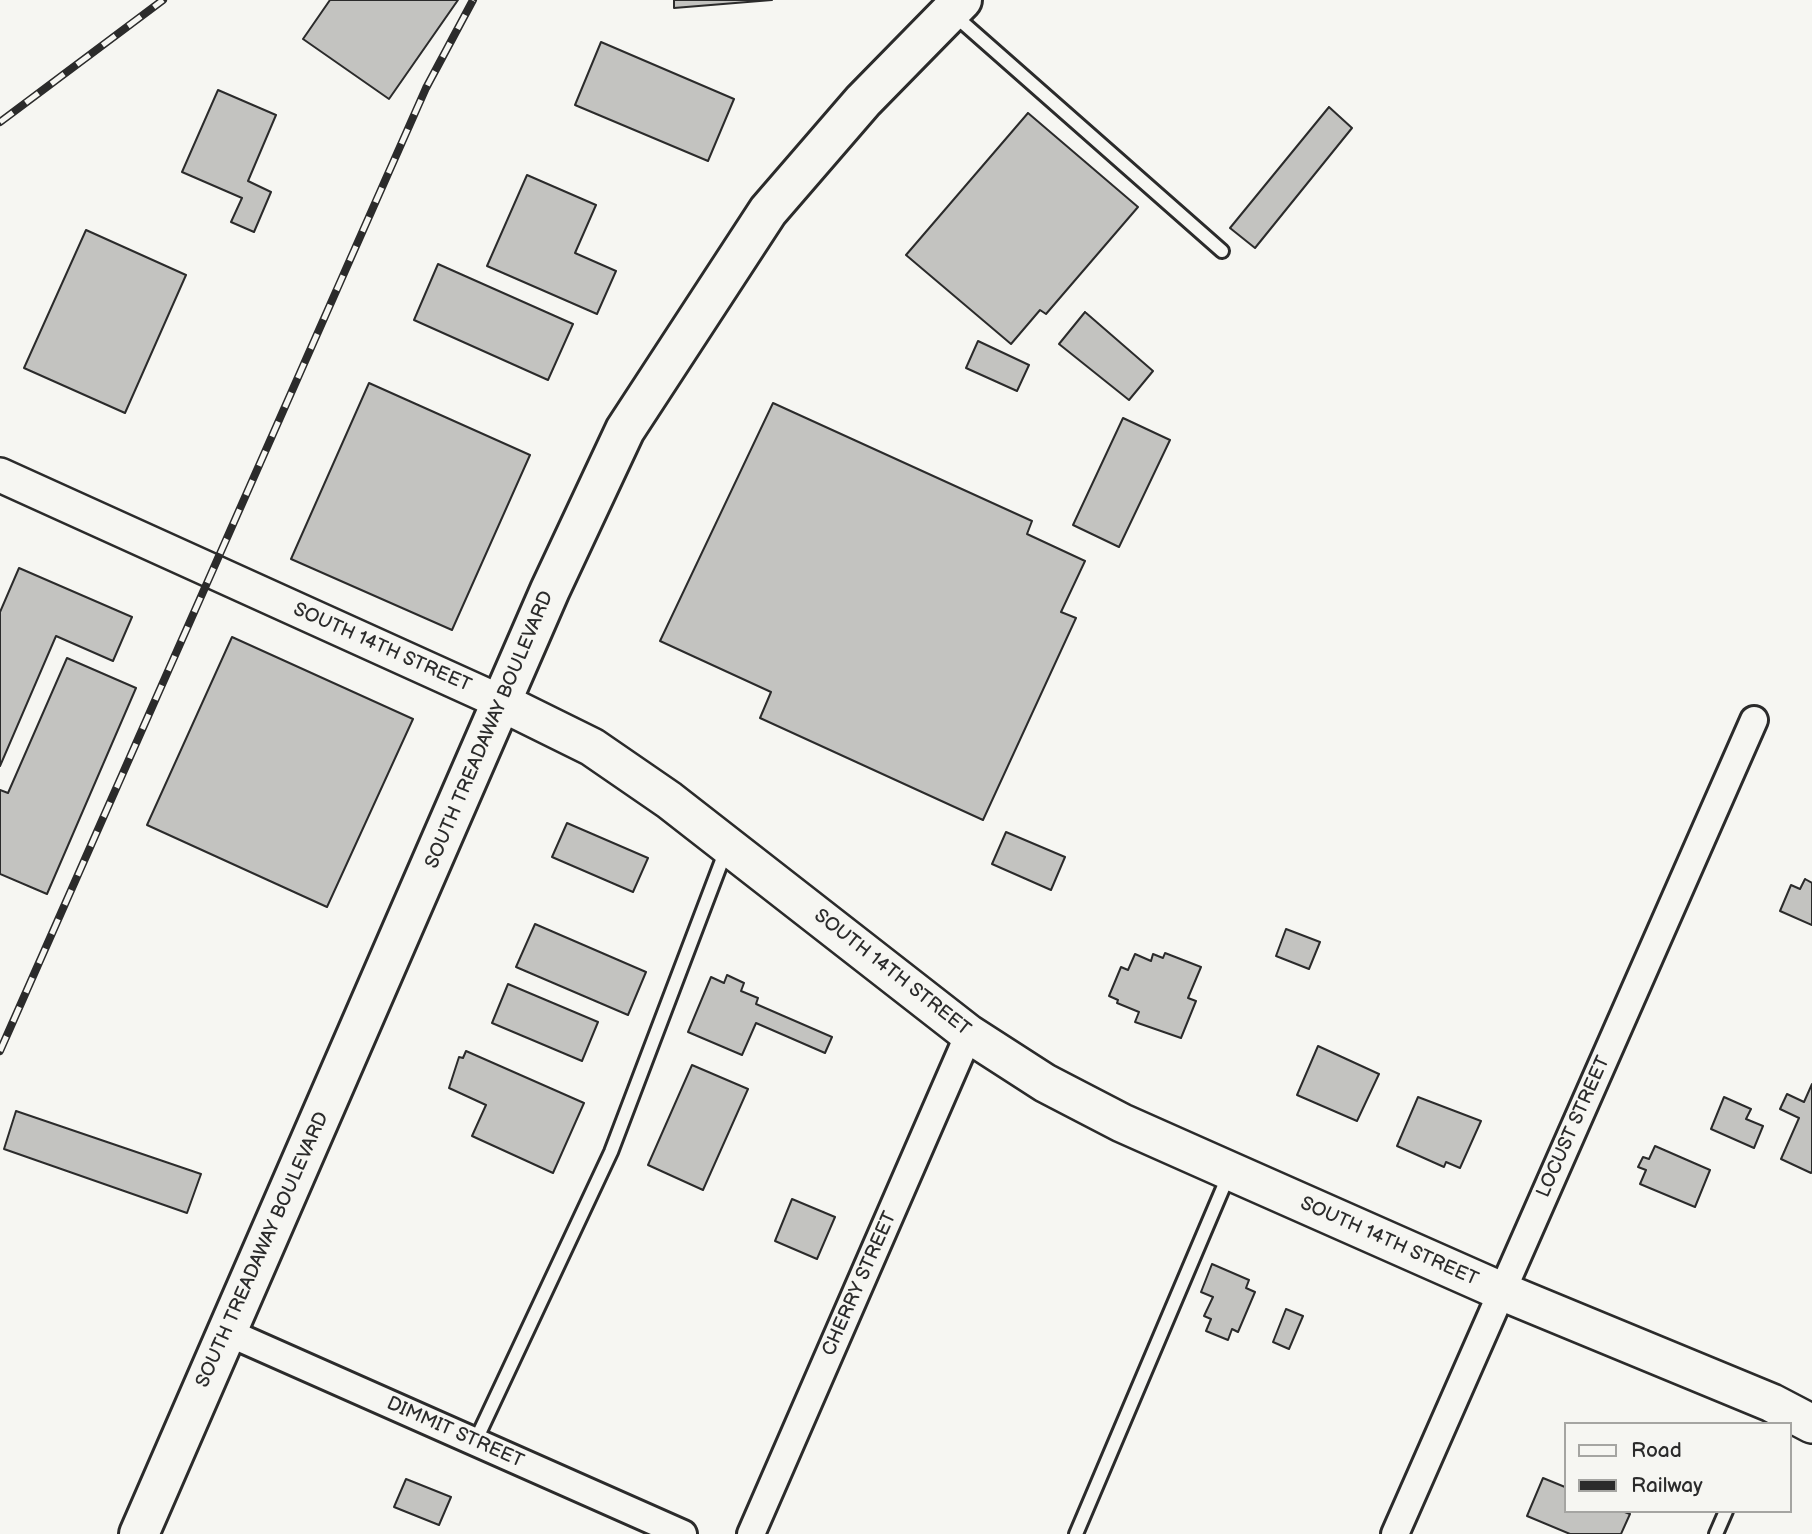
<!DOCTYPE html>
<html>
<head>
<meta charset="utf-8">
<style>
  body { margin:0 }
  #map { position:relative; width:1812px; height:1534px; overflow:hidden; background:#f6f6f2; font-family:"Balsamiq Sans",sans-serif }
  canvas { display:block }
  .legend { position:absolute; left:1564px; top:1422px; width:228px; height:91px; box-sizing:border-box; background:#f6f6f2; border:2px solid #a5a5a2; margin:0; padding:9px 12px; list-style:none; font-size:21px; color:#2b2b2b }
  .legend li { display:flex; align-items:center; gap:14px; height:35px }
  .legend b { width:35px; border:2px solid #a5a5a2 }
</style>
</head>
<body>
<div id="map">
<canvas width="1812" height="1534"></canvas>
<ul class="legend">
<li><b style="height:9px;background:#f6f6f2"></b>Road</li>
<li><b style="height:9px;background:#2b2b2b"></b>Railway</li>
</ul>
</div>
<script>
const ctx = document.querySelector('canvas').getContext('2d');
ctx.lineJoin = 'round';
function paint(path, color) {
  ctx.fillStyle = color;
  ctx.fill(path, 'evenodd');
}
function toPath(rows) {
  const path = new Path2D();
  for (const r of rows) {
    path.moveTo(r[0], r[1]);
    for (let i = 2; i < r.length; i += 2) path.lineTo(r[i], r[i + 1]);
  }
  return path;
}
function strokePath(path, color, width, dash) {
  ctx.strokeStyle = color;
  ctx.lineWidth = width;
  ctx.lineCap = dash ? 'butt' : 'round';
  ctx.setLineDash(dash || []);
  ctx.stroke(path);
}
function label(font, color, halo, rows, align = 'center') {
  ctx.font = font + ' "Balsamiq Sans",sans-serif';
  ctx.lineWidth = 6;
  ctx.setLineDash([]);
  ctx.textBaseline = 'middle';
  ctx.strokeStyle = halo;
  ctx.fillStyle = color;
  for (const [text, x, y, turn = 0] of rows) {
    ctx.save();
    ctx.translate(x, y);
    ctx.rotate((+turn || 0) * Math.PI / 180);
    ctx.textAlign = isNaN(turn) ? turn : align;
    if (halo) ctx.strokeText(text, 0, 0);
    ctx.fillText(text, 0, 0);
    ctx.restore();
  }
}
const building = toPath([
  [330,0,458,0,389,99,303,39,330,0],
  [674,0,772,0,674,8,674,0],
  [601,42,734,99,708,161,575,105,601,42],
  [218,90,276,115,248,181,271,192,254,232,231,222,242,198,182,172,218,90],
  [1329,107,1352,128,1255,248,1230,228,1329,107],
  [1028,113,1138,207,1046,314,1040,310,1011,344,906,255,1028,113],
  [527,175,596,205,575,253,616,271,597,314,487,266,527,175],
  [86,230,186,275,125,413,24,368,86,230],
  [438,264,573,324,548,380,414,320,438,264],
  [1085,312,1153,371,1129,400,1059,344,1085,312],
  [978,341,1029,365,1017,391,966,368,978,341],
  [369,383,530,455,452,630,291,559,369,383],
  [773,403,1032,521,1027,534,1085,561,1061,612,1076,618,983,820,760,718,771,692,660,641,773,403],
  [1123,418,1170,440,1119,547,1073,525,1123,418],
  [19,568,132,617,113,661,56,636,0,766,0,612,19,568],
  [232,637,413,719,327,907,147,825,232,637],
  [67,658,136,688,47,894,0,874,0,790,8,793,67,658],
  [567,823,648,858,633,892,552,857,567,823],
  [1006,832,1065,857,1051,890,992,864,1006,832],
  [1805,879,1812,883,1812,925,1780,911,1791,885,1800,889,1805,879],
  [535,924,646,972,628,1015,516,967,535,924],
  [1286,929,1320,942,1309,969,1276,956,1286,929],
  [1165,953,1201,967,1188,998,1196,1001,1181,1038,1135,1022,1139,1012,1117,1003,1118,1000,1109,996,1121,967,1128,970,1135,954,1151,961,1153,954,1163,958,1165,953],
  [727,975,744,983,741,991,758,998,756,1004,832,1037,825,1053,756,1023,742,1055,688,1032,711,977,724,983,727,975],
  [508,984,598,1022,582,1061,492,1023,508,984],
  [1318,1046,1379,1074,1357,1121,1297,1095,1318,1046],
  [466,1051,584,1103,553,1173,472,1136,486,1105,449,1088,459,1057,463,1058,466,1051],
  [692,1065,748,1089,703,1190,648,1165,692,1065],
  [1812,1084,1812,1171,1811,1173,1781,1159,1799,1118,1780,1109,1787,1094,1804,1102,1812,1084],
  [1418,1097,1481,1121,1460,1168,1446,1162,1444,1167,1397,1146,1418,1097],
  [1724,1097,1751,1109,1746,1119,1763,1126,1754,1148,1711,1129,1724,1097],
  [16,1111,201,1174,187,1213,4,1149,16,1111],
  [1655,1146,1710,1170,1695,1207,1640,1184,1646,1170,1638,1167,1643,1157,1649,1159,1655,1146],
  [792,1199,835,1217,817,1259,775,1241,792,1199],
  [1212,1264,1249,1280,1246,1288,1255,1292,1238,1332,1232,1329,1228,1340,1206,1331,1211,1319,1204,1316,1213,1297,1201,1292,1212,1264],
  [1286,1309,1303,1316,1289,1349,1273,1342,1286,1309],
  [1543,1478,1565,1487,1565,1511,1622,1511,1630,1514,1621,1534,1570,1534,1527,1516,1543,1478],
  [406,1479,451,1497,439,1525,394,1507,406,1479]
]);
paint(building, '#c3c3c0');
strokePath(building, '#2b2b2b', 2);
const service = toPath([
  [953,14,1222,251],
  [475,1442,611,1152,726,850],
  [1076,1534,1229,1174],
  [1716,1534,1726,1511]
]);
const minor = toPath([
  [227,1332,683,1534],
  [751,1534,969,1034],
  [1395,1534,1754,720]
]);
const tertiary = toPath([
  [0,475,503,703]
]);
const secondary = toPath([
  [503,703,592,747,669,800,969,1034,1045,1083,1122,1123,1230,1171,1501,1291,1772,1403,1812,1424]
]);
const primary = toPath([
  [139,1534,550,590,625,430,768,211,863,101,962,0]
]);
strokePath(service, '#2b2b2b', 18);
strokePath(minor, '#2b2b2b', 32);
strokePath(tertiary, '#2b2b2b', 38);
strokePath(secondary, '#2b2b2b', 42);
strokePath(primary, '#2b2b2b', 44);
strokePath(service, '#f6f6f2', 12);
strokePath(minor, '#f6f6f2', 26);
strokePath(tertiary, '#f6f6f2', 33);
strokePath(secondary, '#f6f6f2', 37);
strokePath(primary, '#f6f6f2', 38);
const rail = toPath([
  [0,122,163,0],
  [0,1051,426,88,473,0]
]);
strokePath(rail, '#2b2b2b', 8);
strokePath(rail, '#f6f6f2', 5, [16]);
label('19px', '#2b2b2b', '#f6f6f2', [
  ["SOUTH 14TH STREET",382,648,24],
  ["SOUTH TREADAWAY BOULEVARD",490,730,-67],
  ["SOUTH 14TH STREET",892,973,38],
  ["LOCUST STREET",1574,1127,-66],
  ["SOUTH 14TH STREET",1389,1242,24],
  ["SOUTH TREADAWAY BOULEVARD",263,1250,-66],
  ["CHERRY STREET",860,1284,-66],
  ["DIMMIT STREET",455,1433,24]
]);
</script>
</body>
</html>
